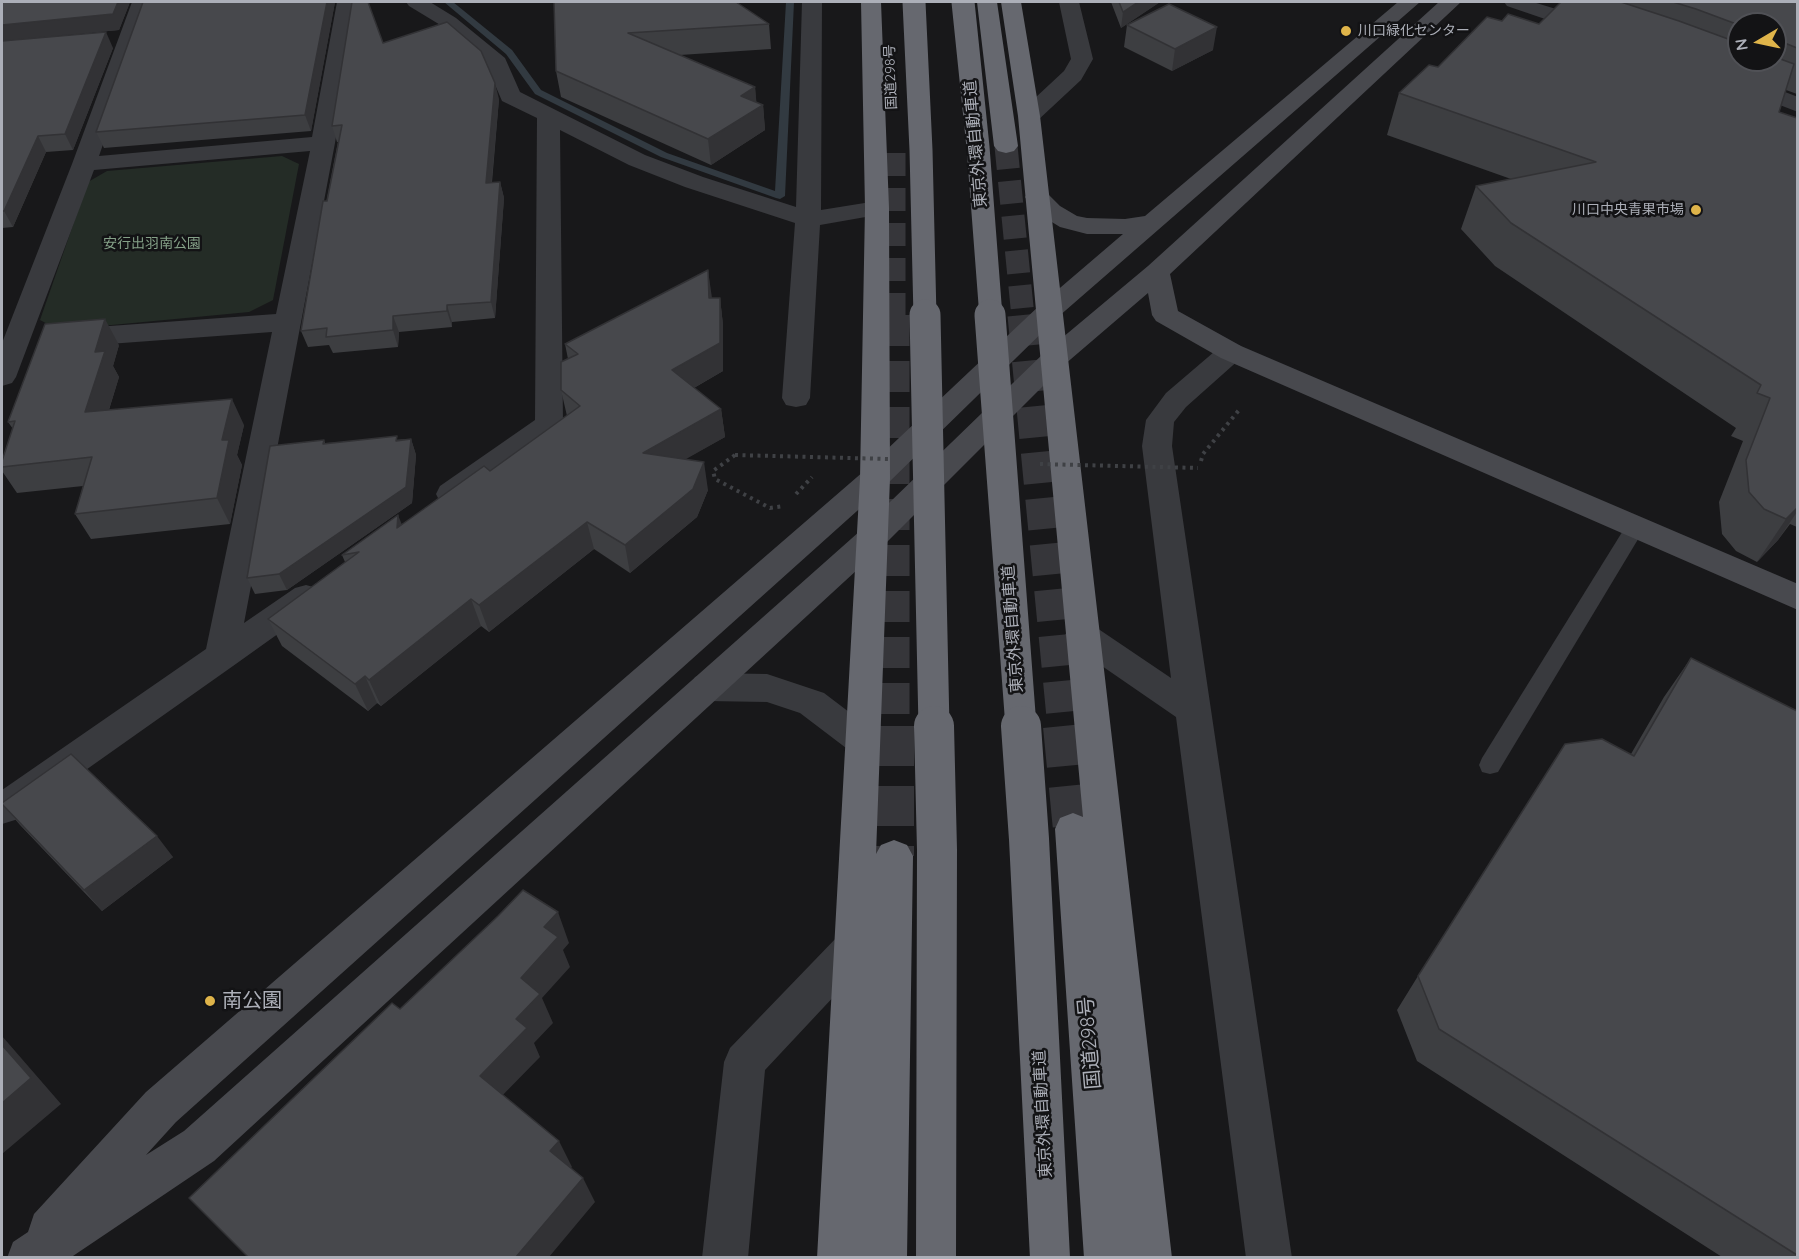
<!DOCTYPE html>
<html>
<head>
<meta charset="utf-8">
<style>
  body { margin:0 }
  #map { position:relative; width:1799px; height:1259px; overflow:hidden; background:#18181a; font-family:Quicksand,sans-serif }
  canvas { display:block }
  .frame { position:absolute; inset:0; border:3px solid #acafb8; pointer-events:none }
  .north { position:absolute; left:1727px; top:12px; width:60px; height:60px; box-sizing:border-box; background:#131315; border:2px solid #505156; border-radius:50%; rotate:261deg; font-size:16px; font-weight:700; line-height:24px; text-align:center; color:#acafb8 }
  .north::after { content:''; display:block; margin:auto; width:21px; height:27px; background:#dfb44a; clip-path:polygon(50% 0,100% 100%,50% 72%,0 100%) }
</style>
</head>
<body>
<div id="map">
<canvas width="1799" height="1259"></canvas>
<div class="frame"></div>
<div class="north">N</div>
</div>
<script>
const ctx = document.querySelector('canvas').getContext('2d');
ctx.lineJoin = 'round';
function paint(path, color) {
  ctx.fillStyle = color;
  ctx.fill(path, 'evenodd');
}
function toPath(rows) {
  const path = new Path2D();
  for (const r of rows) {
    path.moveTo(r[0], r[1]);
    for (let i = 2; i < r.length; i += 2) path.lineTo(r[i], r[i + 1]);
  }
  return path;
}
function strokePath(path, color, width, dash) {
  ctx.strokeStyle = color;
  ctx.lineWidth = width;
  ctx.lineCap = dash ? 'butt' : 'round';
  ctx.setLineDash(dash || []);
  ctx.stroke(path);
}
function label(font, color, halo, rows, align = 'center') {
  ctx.font = font + ' Quicksand,"Noto Sans JP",sans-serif';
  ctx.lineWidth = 5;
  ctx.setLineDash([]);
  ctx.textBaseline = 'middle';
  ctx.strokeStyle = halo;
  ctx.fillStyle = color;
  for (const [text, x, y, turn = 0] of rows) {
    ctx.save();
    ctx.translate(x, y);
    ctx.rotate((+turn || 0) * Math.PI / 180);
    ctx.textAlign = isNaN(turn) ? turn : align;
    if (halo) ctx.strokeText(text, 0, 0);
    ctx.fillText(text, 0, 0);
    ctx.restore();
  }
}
paint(toPath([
  [282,156,299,164,273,300,249,312,59,330,40,320,88,182,107,171]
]), '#242c26');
paint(toPath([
  [444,2,453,2,512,50,541,90,667,153,775,191,786,2,794,2,785,196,780,199,776,198,661,157,535,94,506,54,444,2]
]), '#323a41');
strokePath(toPath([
  [1006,146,1023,317],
  [894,153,894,317]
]), '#36363a', 23, [23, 12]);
strokePath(toPath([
  [894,315,894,727],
  [1023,315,1063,727]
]), '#36363a', 31, [31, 15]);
strokePath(toPath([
  [894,726,894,856],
  [1063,726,1073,829]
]), '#36363a', 40, [40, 20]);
strokePath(toPath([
  [735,455,713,471,715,479,770,508,784,506],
  [1201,461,1203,454,1239,410],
  [796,494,812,477]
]), '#3f4145', 4, [3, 4.5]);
paint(toPath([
  [1636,519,1643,521,1646,526,1498,772,1490,774,1482,772,1479,765,1482,758,1629,521,1636,519]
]), '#393a3e');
paint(toPath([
  [132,2,152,2,99,156,312,137,337,2,357,2,335,143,244,623,295,588,306,585,317,588,322,597,317,606,233,666,15,820,2,824,2,790,206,649,272,332,68,347,58,344,54,338,58,332,68,329,276,314,310,151,94,170,16,377,12,383,2,386,2,343,72,164,132,2],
  [406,2,430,2,456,18,505,58,520,92,645,155,703,177,796,207,802,2,822,2,821,210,877,201,886,203,889,208,886,213,877,215,820,225,810,398,806,405,796,407,786,405,782,398,795,223,685,187,629,165,560,130,563,424,559,431,462,502,451,505,440,502,436,494,440,486,535,420,537,118,502,101,487,66,442,26,409,6,406,2],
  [1059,2,1079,2,1093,59,1081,80,1037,121,1029,123,1021,121,1018,116,1021,111,1064,71,1071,59,1059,2],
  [1504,2,1533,2,1599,22,1602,27,1599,32,1591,33,1583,32,1507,6,1504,2],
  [1741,75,1798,97,1798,112,1733,87,1730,82,1733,77,1741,75],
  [1231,343,1241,346,1245,352,1241,358,1186,407,1174,422,1172,446,1292,1258,1246,1258,1176,717,1070,644,1065,635,1070,626,1082,622,1094,626,1171,678,1142,446,1146,420,1166,393,1221,346,1231,343],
  [707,673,767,674,824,693,874,731,880,741,874,751,862,755,850,751,800,713,767,702,707,701,695,697,690,687,695,677,707,673],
  [853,930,867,935,873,948,867,961,765,1070,748,1258,702,1258,724,1062,730,1048,839,935,853,930]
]), '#393a3e');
paint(toPath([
  [1398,2,1420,2,1058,317,886,485,176,1122,146,1155,184,1131,860,531,1044,353,1148,266,1439,2,1461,2,1170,274,1178,311,1241,346,1798,584,1798,610,1221,358,1156,321,1152,315,1148,293,1064,365,882,547,214,1161,70,1258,7,1258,13,1242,28,1232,34,1214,146,1092,864,471,1040,305,1123,234,1087,234,1060,227,1042,216,1028,202,1025,197,1028,192,1037,190,1046,192,1060,206,1077,216,1087,218,1125,219,1145,216,1398,2]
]), '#48494e');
paint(toPath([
  [861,2,881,2,889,208,890,478,876,854,881,845,894,840,907,845,913,856,907,1258,817,1258,860,478,865,208,861,2],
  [977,2,997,2,1018,146,1014,151,1006,153,998,151,994,146,977,2],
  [1001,2,1021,2,1040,116,1172,1258,1084,1258,1055,829,1060,818,1073,813,1083,817,1018,116,1001,2]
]), '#66686f');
strokePath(toPath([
  [735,455,888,459],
  [1040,464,1198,468]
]), '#3f4145', 4, [3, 4.5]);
strokePath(toPath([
  [914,2,921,150,925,317],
  [963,2,978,147,991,317]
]), '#66686f', 23);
strokePath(toPath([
  [925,315,934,727],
  [990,315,1021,727]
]), '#66686f', 31);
strokePath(toPath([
  [934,726,937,850,936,1258],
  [1021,726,1029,839,1050,1258]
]), '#66686f', 40);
paint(toPath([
  [2,2,130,2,119,30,55,36,113,48,73,150,46,152,13,227,2,228],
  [143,2,336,2,335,2,311,131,104,148,96,132],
  [554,2,769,24,771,49,680,55,755,87,756,102,763,105,765,130,711,165,561,97,556,71],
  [1111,2,1160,2,1121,28],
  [1561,2,1797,2,1797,94,1786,90,1779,112,1797,118,1797,527,1790,524,1778,540,1757,562,1736,551,1722,534,1719,502,1743,441,1731,436,1736,428,1495,266,1461,229,1476,186,1511,179,1387,135,1399,93,1438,67,1502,21,1539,24],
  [1739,24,1775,24,1775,60,1739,60],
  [1127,25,1213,50,1172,71,1124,47],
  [383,43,499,99,492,182,500,182,504,198,495,318,452,322,452,327,399,332,398,347,333,353,329,345,308,347,301,331,338,142,337,142,332,126],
  [712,298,720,298,723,325,723,371,694,388,721,409,725,437,685,459,708,490,697,517,630,573,594,549,489,632,481,626,381,706,377,703,368,711,282,646,268,619,345,562,342,555,402,524,490,471,567,416,561,390,568,359,565,344],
  [119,345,113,366,119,377,109,410,244,425,237,455,242,465,230,524,91,539,75,514,83,486,17,493,2,471,2,467,13,429,8,422],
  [411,439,416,455,412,503,287,590,255,594,247,578,324,440,325,443],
  [1691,658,1797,711,1797,1257,1722,1257,1417,1061,1397,1010,1418,976,1631,754,1664,697],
  [2,804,173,857,102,911,20,825]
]), '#3d3e41');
paint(toPath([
  [118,2,130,2,119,30,2,41,2,25],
  [327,2,335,2,311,131,305,115],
  [1138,2,1160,2,1121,28,1123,12],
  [1217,27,1213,50,1172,71,1175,49],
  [106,32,113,48,73,150,65,134],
  [495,83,499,99,490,199,486,183],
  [755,87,757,108,763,105,765,130,711,165,708,139,741,96],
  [38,136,46,152,13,227,4,211],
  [500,182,504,198,495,318,491,302],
  [708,270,712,298,709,298],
  [720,298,723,325,723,371,676,398,672,370],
  [447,305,452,322,452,327,447,311],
  [393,316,399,332,398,347,393,330],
  [105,319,119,345,113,366,119,377,100,438,85,412,95,352],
  [232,399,244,425,237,455,242,465,230,524,217,498,222,440],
  [721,409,725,437,649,480,643,453],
  [411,439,416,455,412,503,287,590,279,574],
  [704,462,708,490,697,517,630,573,625,545],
  [1797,508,1797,512,1778,540,1757,562,1786,519],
  [398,515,409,542,397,528],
  [587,522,594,549,489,632,479,605],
  [471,599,481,626,381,706,369,680],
  [365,676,377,703,368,711,355,684],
  [157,836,173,857,102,911,84,890],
  [558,912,569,943,563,950,570,967,542,998,553,1023,534,1043,540,1057,495,1103,480,1076,516,1019,521,978,544,927],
  [2,1036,61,1104,2,1154],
  [559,1141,572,1167,563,1177,550,1151],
  [583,1178,595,1202,549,1257,516,1257]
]), '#323235');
const building = toPath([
  [2,2,118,2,113,14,2,25,2,2],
  [143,2,327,2,305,115,96,132,143,2],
  [352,2,368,2,383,43,447,22,481,51,495,83,486,183,500,182,491,302,447,305,447,311,393,316,393,330,326,337,327,328,301,331,323,201,327,201,342,125,332,126,352,2],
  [554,2,736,2,769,24,628,33,755,87,741,96,763,105,708,139,556,71,554,2],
  [1119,2,1138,2,1123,12,1119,2],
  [1561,2,1621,2,1679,21,1739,43,1739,60,1775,60,1775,57,1794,64,1779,112,1797,118,1797,508,1786,519,1764,509,1749,492,1746,460,1770,398,1757,393,1761,385,1511,223,1476,186,1596,162,1399,93,1429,65,1438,67,1487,17,1502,21,1508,14,1539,24,1561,2],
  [1673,2,1797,2,1797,48,1775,39,1775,24,1739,24,1739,25,1696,9,1673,2],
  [1169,4,1217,27,1175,49,1127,25,1169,4],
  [106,32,65,134,38,136,4,211,2,211,2,41,106,32],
  [708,270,709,298,720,298,720,343,672,370,721,409,643,453,704,462,693,489,625,545,587,522,479,605,471,599,369,680,365,676,355,684,268,619,359,552,342,555,398,515,397,528,484,466,490,471,580,406,561,390,561,362,578,354,565,344,708,270],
  [105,319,95,352,105,351,85,412,232,399,222,440,229,440,217,498,75,514,92,457,2,467,2,461,15,421,8,422,45,324,105,319],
  [397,436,396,441,411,439,406,487,279,574,247,578,270,446,324,440,323,444,397,436],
  [1691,658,1797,711,1797,1255,1439,1029,1418,976,1565,744,1602,739,1634,756,1691,658],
  [71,754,157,836,84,890,2,804,2,803,71,754],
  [523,890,558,912,544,927,558,937,521,978,540,994,516,1019,527,1028,480,1076,559,1141,550,1151,583,1178,516,1257,248,1257,189,1198,392,1003,400,1009,498,916,523,890],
  [2,1045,31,1078,2,1103,2,1045]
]);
paint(building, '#47484c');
strokePath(building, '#323235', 1.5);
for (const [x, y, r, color] of [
  [1346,31,6,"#dfb44a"],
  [1696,210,6,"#dfb44a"],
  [210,1001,6,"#dfb44a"]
]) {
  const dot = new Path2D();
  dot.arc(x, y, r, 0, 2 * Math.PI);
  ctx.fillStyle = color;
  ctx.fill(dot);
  strokePath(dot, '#131315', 2);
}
label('14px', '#acafb8', '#131315', [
  ["川口緑化センター",1358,31],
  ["川口中央青果市場",1684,210,"right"]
], 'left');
label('14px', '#acafb8', '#131315', [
  ["国道298号",891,77,-92]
]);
label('14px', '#85a188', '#131315', [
  ["安行出羽南公園",152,244]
]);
label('16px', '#acafb8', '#131315', [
  ["東京外環自動車道",976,144,-95],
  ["東京外環自動車道",1013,629,-94],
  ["東京外環自動車道",1043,1114,-93]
]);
label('20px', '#acafb8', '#131315', [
  ["南公園",222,1001]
], 'left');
label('20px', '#acafb8', '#131315', [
  ["国道298号",1090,1043,-95]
]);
</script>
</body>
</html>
